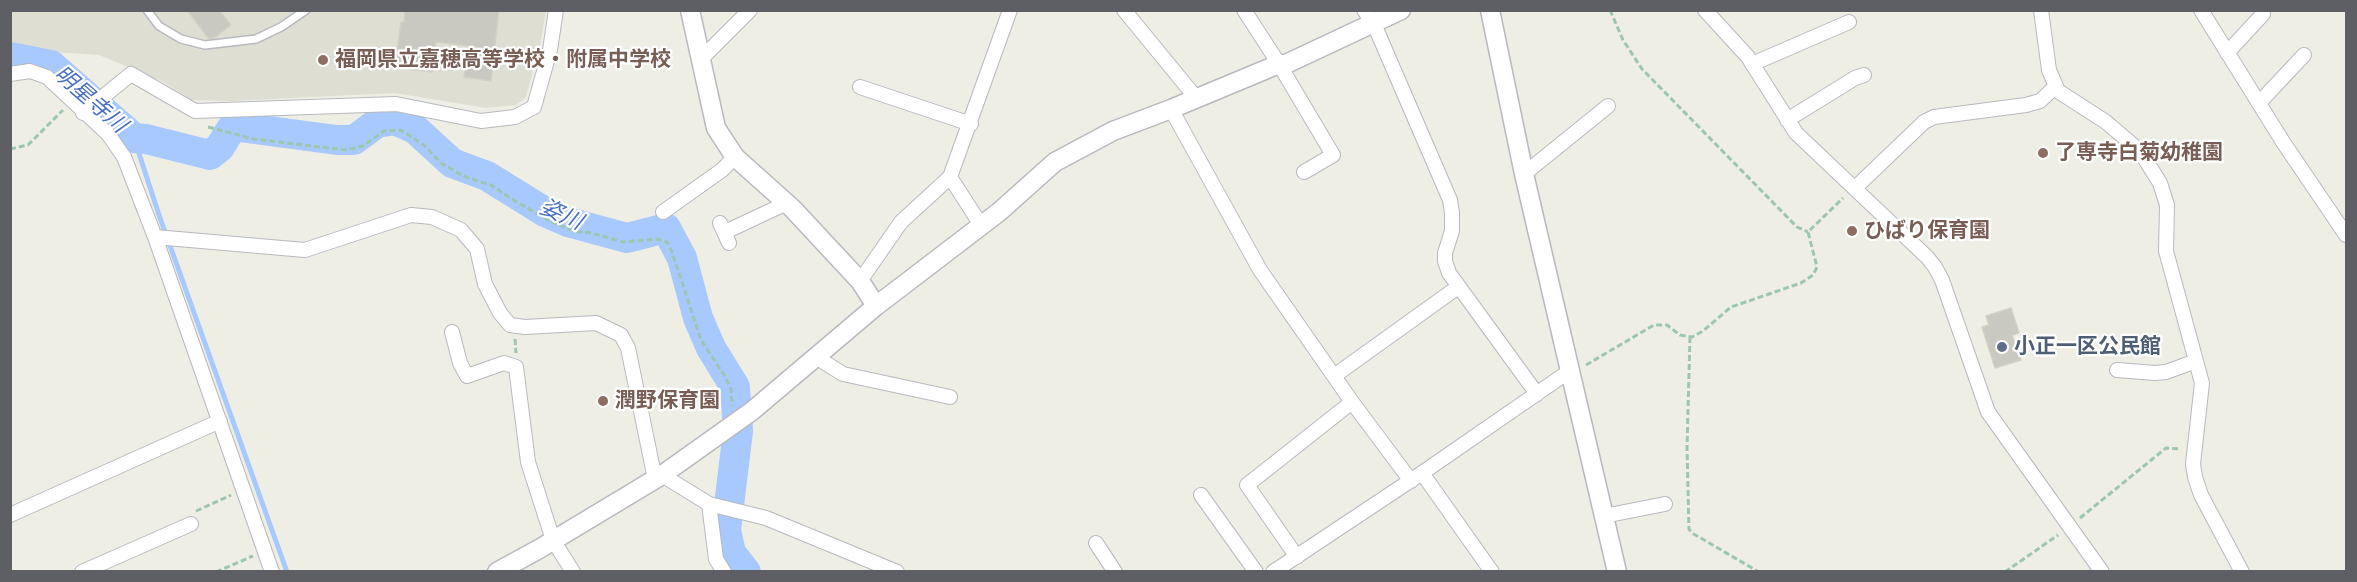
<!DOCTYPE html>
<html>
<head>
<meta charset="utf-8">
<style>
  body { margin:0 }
  #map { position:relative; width:2357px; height:582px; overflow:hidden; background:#efeee5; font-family:Manrope,sans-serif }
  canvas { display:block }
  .frame { position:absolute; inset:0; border:12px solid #5d5f65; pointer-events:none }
</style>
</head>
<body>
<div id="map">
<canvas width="2357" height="582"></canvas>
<div class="frame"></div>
</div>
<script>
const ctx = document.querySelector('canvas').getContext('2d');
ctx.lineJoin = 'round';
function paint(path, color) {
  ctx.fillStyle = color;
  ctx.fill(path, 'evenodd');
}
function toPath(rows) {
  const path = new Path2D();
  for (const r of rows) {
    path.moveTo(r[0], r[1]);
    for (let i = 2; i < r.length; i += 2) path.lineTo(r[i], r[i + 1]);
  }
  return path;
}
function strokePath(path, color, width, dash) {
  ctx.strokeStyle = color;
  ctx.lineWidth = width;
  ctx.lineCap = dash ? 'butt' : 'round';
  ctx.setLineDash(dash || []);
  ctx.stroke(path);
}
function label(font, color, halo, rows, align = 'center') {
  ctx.font = font + ' Manrope,"Noto Sans JP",sans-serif';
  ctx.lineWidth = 4.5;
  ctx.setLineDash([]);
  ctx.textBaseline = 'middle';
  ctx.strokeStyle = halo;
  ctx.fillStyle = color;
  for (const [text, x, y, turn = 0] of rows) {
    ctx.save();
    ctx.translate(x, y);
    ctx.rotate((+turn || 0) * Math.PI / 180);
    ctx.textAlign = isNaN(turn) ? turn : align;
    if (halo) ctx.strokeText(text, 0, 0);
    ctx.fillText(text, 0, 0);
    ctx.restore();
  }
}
paint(toPath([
  [11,11,546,11,540,46,526,97,516,105,486,108,395,93,230,101,192,100,162,81,99,55,11,49]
]), '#dfded3');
strokePath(toPath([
  [134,138,159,215,287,572]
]), '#a7c9fd', 5);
strokePath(toPath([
  [10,57,51,65,134,138,146,139,210,155,220,147,231,129,239,127,337,140,354,140,377,123,395,120,415,129,452,163,487,176,545,212,568,222,627,238,666,228,682,258,698,318,711,348,735,387,738,431,726,530,731,553,746,572]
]), '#a7c9fd', 30);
const building = toPath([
  [187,10,219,10,231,25,214,38,209,39,187,10],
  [405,10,499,10,491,81,464,77,468,46,436,42,432,72,395,67,401,22,404,22,405,10],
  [2011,308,2019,333,2012,335,2021,360,1995,368,1982,327,1989,325,1986,316,2011,308]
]);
paint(building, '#cac9c1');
strokePath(building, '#d3d1c3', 1.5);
const service = toPath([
  [147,10,159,26,181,39,205,45,256,39,281,27,306,10]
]);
const minor = toPath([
  [1124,10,1197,99],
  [1244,10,1279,64,1333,155,1304,172],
  [1364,10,1374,24,1450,200,1452,213,1452,231,1445,253,1445,261,1449,273,1537,394],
  [1705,10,1748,57,1796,133,1927,257,1935,267,1942,280,1988,412,2102,572],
  [2041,10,2049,70,2058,91,2106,122,2140,151,2160,183,2167,205,2166,251,2202,383,2193,464,2195,477,2201,495,2242,572],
  [2201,10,2283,142,2346,235],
  [2227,53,2263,14],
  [701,59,750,10],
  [1752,64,1849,22],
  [10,74,30,71,47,77,108,134,124,157,155,237,272,572],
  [860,87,971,124],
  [2259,103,2304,55],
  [1171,109,1260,270,1352,402,1411,481],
  [83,113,131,74,195,111,396,104,481,121,515,117,534,107,550,50,556,10],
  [1787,120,1855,78,1864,75],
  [1524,174,1608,106],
  [950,177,981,225],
  [1855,188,1924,122,1934,117,2026,105,2040,101,2055,87],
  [663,212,722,170,735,157],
  [720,223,729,243],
  [725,232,787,203],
  [155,237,305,250,411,215,432,217,461,230,477,249,485,284,500,313,510,325,525,327,596,323,621,335,628,348,655,479],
  [860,281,901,222,950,177,1010,10],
  [452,332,460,363,467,376,504,363,516,367,528,462,553,540,573,572],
  [816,357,843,374,950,397],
  [2117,370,2155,373,2166,372,2196,361],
  [1334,376,1458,287],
  [1422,473,1492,572],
  [662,475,709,504,766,518,897,572],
  [1201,495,1256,572],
  [709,504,716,559,724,572],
  [10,515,220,421],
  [1604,516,1665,504],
  [1096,543,1115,572],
  [1297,557,1247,485,1352,402],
  [82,572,191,524],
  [1273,572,1422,473,1571,370]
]);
const tertiary = toPath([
  [690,10,716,128,735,157,792,208,860,281,876,306],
  [1490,10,1524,174,1617,572],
  [497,572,539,549,662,475,752,411,876,306,999,212,1055,162,1113,131,1171,109,1279,64,1286,64,1401,10]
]);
strokePath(service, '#b7b9be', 10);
strokePath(minor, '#b7b9be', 16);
strokePath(tertiary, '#b7b9be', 21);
strokePath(toPath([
  [1610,10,1623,40,1642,69,1797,227,1808,232],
  [208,127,254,139,346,150,363,146,384,131,401,130,424,145,441,163,463,176,491,185,515,201,556,224,575,231,591,233,623,242,658,239,667,242,672,252,701,340,724,375,731,389,732,406],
  [10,149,28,145,63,110],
  [1690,337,1687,448,1689,529,1692,533,1759,572],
  [515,339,516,353],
  [1586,365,1654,325,1667,325,1680,335,1692,337,1703,331,1731,307,1801,283,1813,275,1817,267,1808,232,1843,198],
  [196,511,231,495],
  [2080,518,2166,448,2180,449],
  [216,572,253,556],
  [2005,572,2058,535]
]), '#9cc6af', 3, [6, 3]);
strokePath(service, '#fff', 7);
strokePath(minor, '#fff', 14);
strokePath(tertiary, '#fff', 18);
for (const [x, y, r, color] of [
  [323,60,6,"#8d6e63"],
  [2043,153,6,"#8d6e63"],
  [1852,231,6,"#8d6e63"],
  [2002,347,6,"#5c6f8a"],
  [603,401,6,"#8d6e63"]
]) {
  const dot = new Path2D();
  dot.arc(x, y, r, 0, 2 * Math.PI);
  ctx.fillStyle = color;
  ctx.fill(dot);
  strokePath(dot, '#fff', 2);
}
label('bold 21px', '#785e54', '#fff', [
  ["福岡県立嘉穂高等学校・附属中学校",335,60],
  ["了専寺白菊幼稚園",2055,153],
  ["ひばり保育園",1864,231],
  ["潤野保育園",615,401]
], 'left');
label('bold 21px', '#4e5e75', '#fff', [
  ["小正一区公民館",2014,347]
], 'left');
label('italic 22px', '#496fc1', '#fff', [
  ["明星寺川",90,100,41],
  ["姿川",561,215,24]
]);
</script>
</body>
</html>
